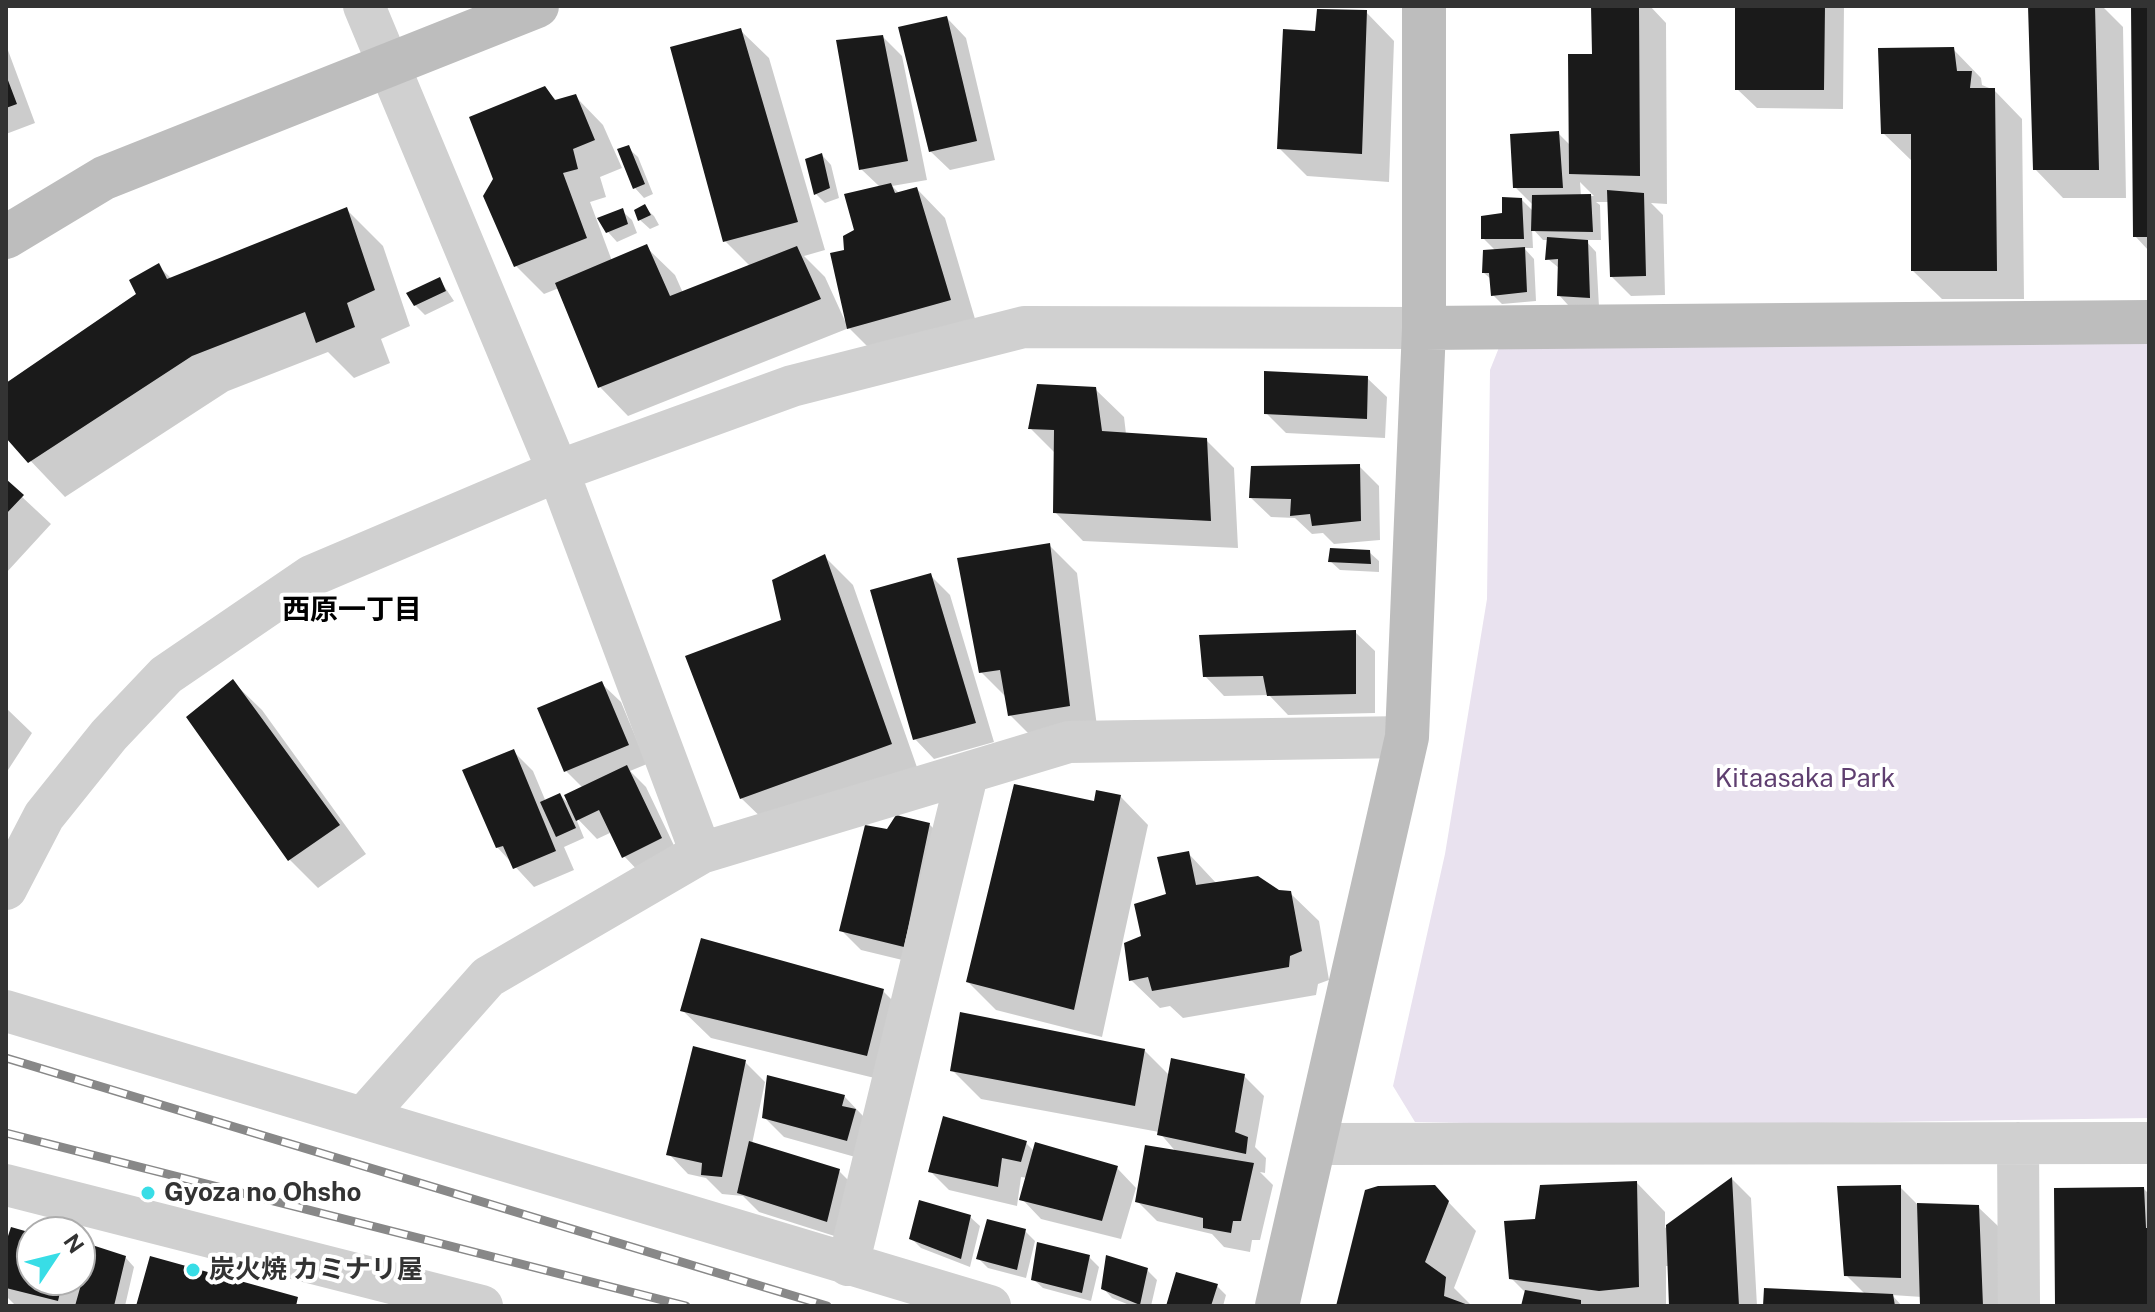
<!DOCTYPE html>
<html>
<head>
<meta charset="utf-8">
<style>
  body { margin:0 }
  #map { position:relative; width:2155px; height:1312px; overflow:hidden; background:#fff; font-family:"Public Sans",sans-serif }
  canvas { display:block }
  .frame { position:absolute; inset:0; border:8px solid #333; pointer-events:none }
  .north { position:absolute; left:16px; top:1216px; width:80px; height:80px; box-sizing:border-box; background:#fff; border:2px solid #adadad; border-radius:50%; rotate:55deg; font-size:22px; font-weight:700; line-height:32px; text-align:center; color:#333 }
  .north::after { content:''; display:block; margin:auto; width:28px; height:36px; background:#38dde6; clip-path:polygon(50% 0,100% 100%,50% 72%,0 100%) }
</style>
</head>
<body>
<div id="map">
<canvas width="2155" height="1312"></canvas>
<div class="frame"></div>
<div class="north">N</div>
</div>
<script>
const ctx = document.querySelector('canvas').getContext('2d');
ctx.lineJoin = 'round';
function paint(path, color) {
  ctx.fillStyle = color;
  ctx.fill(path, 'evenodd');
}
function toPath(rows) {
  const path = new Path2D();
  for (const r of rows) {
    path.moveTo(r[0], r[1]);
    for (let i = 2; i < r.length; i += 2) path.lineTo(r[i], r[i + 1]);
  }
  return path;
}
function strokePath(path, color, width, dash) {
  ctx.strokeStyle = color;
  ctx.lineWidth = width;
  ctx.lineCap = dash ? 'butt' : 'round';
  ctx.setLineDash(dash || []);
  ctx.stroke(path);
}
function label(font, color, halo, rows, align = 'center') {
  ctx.font = font + ' "Public Sans","Noto Sans JP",sans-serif';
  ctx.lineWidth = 8;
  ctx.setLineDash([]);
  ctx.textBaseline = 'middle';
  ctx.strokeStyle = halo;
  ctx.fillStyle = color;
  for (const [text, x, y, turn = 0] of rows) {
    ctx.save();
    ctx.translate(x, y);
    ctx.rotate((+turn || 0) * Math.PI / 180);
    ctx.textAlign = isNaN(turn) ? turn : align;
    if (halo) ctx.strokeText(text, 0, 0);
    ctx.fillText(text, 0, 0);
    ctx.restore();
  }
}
paint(toPath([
  [2149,344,2149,1118,1616,1126,1415,1122,1393,1086,1445,854,1487,599,1490,370,1500,345]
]), '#e9e2ef');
paint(toPath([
  [1593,6,1650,6,1666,23,1667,204,1651,203,1663,215,1665,295,1631,296,1612,277,1609,202,1596,202,1600,205,1601,240,1585,240,1596,252,1599,307,1568,305,1559,295,1559,268,1548,259,1548,240,1543,240,1532,228,1533,248,1524,248,1534,259,1536,301,1502,304,1493,295,1492,280,1484,273,1496,251,1483,238,1521,199,1534,212,1534,206,1515,187,1558,133,1571,146,1594,56],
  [1580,182,1594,196,1581,196],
  [1737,6,1844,6,1843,109,1757,108,1737,89],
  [2030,6,2102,6,2123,27,2126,198,2063,198,2035,169],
  [2133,6,2149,6,2149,251,2135,236],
  [1366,12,1394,41,1389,182,1307,176,1279,148,1317,33],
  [947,18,966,38,995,160,950,170,930,151],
  [740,30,769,58,825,250,804,256,825,277,845,321,847,251,880,187,861,169,883,37,902,56,927,180,892,186,900,194,917,189,945,218,978,329,877,356,849,328,628,416,600,387,559,288,544,294,515,265,544,88,557,101,575,96,603,125,622,168,600,177,606,197,590,202,612,261,646,247,675,275,683,293,750,266,725,241],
  [6,45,35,123,6,134],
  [1953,49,1981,78,1982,85,1994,90,2022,119,2024,299,1942,299,1913,271,1913,162,1883,133],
  [628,148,638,157,653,194,644,198,635,188,620,151],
  [822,155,831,165,839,198,825,203,816,194],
  [644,207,654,216,659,225,650,229,640,220],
  [347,210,383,246,410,326,381,339,390,363,354,378,328,352,228,391,65,497,6,435,6,386,139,294,158,266,172,279],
  [622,211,632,220,637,233,617,242,608,232],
  [440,280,454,301,425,315,415,305],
  [1367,378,1387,397,1385,438,1286,433,1266,413],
  [1095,389,1124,417,1126,434,1206,440,1234,468,1238,548,1083,541,1055,512,1056,454,1030,428],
  [1359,466,1379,486,1380,540,1334,544,1323,533,1312,534,1295,518,1271,517,1251,498],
  [6,482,51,524,6,573],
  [1049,545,1077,573,1098,734,1039,744,1010,715,1007,698,981,672],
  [1369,552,1379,561,1379,572,1340,570,1330,561],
  [825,557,853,585,919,773,770,826,741,798,784,621],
  [930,575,950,595,994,742,934,759,915,739],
  [1355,632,1375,651,1375,713,1288,715,1269,695,1224,696,1205,676],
  [233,682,262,710,366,854,318,888,290,860,188,717],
  [601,683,621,702,647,764,630,771,646,787,680,858,643,876,624,856,612,832,597,839,575,816,584,838,564,847,574,870,534,887,497,847,513,751,533,771,546,802,560,795,571,806,583,788,566,771],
  [6,708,32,733,8,770,6,768],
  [1120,796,1148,825,1102,1037,996,1010,968,982,1095,804],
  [929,824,949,844,923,965,861,950,841,930,888,831],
  [1188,853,1217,884,1290,893,1319,921,1329,980,1318,984,1316,995,1183,1018,1170,1006,1160,1008,1131,980,1143,937],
  [883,991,911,1019,895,1083,711,1038,682,1010],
  [1144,1050,1170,1076,1244,1076,1264,1096,1255,1147,1266,1158,1265,1173,1260,1172,1273,1185,1260,1240,1252,1240,1250,1252,1224,1247,1212,1234,1157,1221,1137,1201,1177,1153,1159,1132,981,1099,952,1070],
  [745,1062,765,1082,752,1144,839,1171,858,1190,847,1240,759,1212,743,1196,722,1194,706,1178,688,1174,669,1154],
  [844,1096,863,1116,866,1160,784,1137,764,1117],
  [944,1119,1026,1143,1035,1152,1117,1168,1136,1188,1121,1239,1041,1219,1022,1199,1028,1178,1021,1177,1017,1206,949,1190,930,1171],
  [1732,1179,1751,1198,1757,1306,1671,1306,1670,1266,1666,1266,1666,1306,1523,1306,1526,1293,1511,1278,1537,1221,1637,1183,1665,1212,1665,1228],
  [1434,1187,1476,1231,1454,1288,1472,1306,1338,1306],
  [1900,1187,1918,1205,1978,1207,1998,1226,2001,1306,1922,1306,1922,1297,1892,1295,1902,1306,1765,1306,1866,1295,1846,1275],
  [2144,1189,2149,1194,2149,1306,2057,1306],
  [970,1217,980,1226,970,1267,921,1248,911,1238],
  [1025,1231,1035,1241,1026,1278,988,1268,978,1258],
  [32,1235,32,1280,80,1280,80,1256,89,1265,125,1257,134,1267,125,1306,14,1304,6,1296,6,1249],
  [1089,1257,1099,1267,1091,1301,1043,1288,1033,1279],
  [1147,1270,1157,1280,1151,1306,1132,1306,1112,1298,1103,1288],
  [1217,1286,1226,1295,1223,1306,1168,1306]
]), '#0003');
paint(toPath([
  [1591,6,1639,6,1640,176,1569,174,1568,54,1592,54],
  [1735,6,1825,6,1824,90,1735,90],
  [2028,6,2095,6,2099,170,2033,170],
  [2131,6,2149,6,2149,237,2133,237],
  [1317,9,1367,10,1362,154,1277,149,1283,29,1315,31],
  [947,16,977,141,929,152,898,27],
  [741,28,798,222,723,242,670,47],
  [883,35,908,161,859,170,836,40],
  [1954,47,1957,71,1972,71,1970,88,1995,88,1997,271,1911,271,1911,134,1881,134,1878,48],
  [6,75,17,104,6,108],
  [545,86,555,100,576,94,595,140,573,149,578,169,563,173,587,238,514,267,483,196,493,179,469,117],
  [1559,131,1563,188,1513,188,1510,134],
  [629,145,645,184,633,189,617,149],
  [822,153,830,188,814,195,805,159],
  [891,183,895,193,917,187,951,300,847,329,830,253,844,250,843,236,854,230,844,194],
  [1607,190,1644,193,1646,276,1610,277],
  [1591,194,1593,232,1531,231,1532,195],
  [1502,197,1522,198,1524,239,1481,239,1481,216,1502,213],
  [645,204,651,215,638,221,634,210],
  [347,207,375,290,347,303,355,327,316,343,305,312,192,356,28,463,6,438,6,383,136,294,129,280,159,263,167,279],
  [623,208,628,224,606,233,597,218],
  [1547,237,1588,240,1590,298,1557,296,1558,259,1545,260],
  [647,244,670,296,797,246,821,299,598,388,555,283],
  [1525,247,1527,292,1491,296,1489,273,1482,273,1483,250],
  [440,277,446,291,414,306,406,293],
  [1264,371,1368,376,1367,419,1264,414],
  [1037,384,1096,387,1102,431,1207,438,1211,521,1053,513,1054,430,1028,429],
  [1360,464,1361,521,1312,526,1310,514,1290,516,1291,499,1249,498,1251,466],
  [6,479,24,495,6,514],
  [1050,543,1070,706,1008,716,1000,670,979,673,957,558],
  [1330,548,1370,550,1371,564,1328,562],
  [825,554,892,744,740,799,685,656,781,620,772,580],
  [931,573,976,723,913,740,870,590],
  [1356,630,1356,694,1267,696,1263,676,1203,677,1199,635],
  [233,679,340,825,288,861,186,717],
  [602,681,629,745,564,772,537,708],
  [514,749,556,851,513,869,503,846,496,848,462,770],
  [627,765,662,838,622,858,599,810,576,821,564,795],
  [1014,784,1094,801,1096,790,1121,795,1074,1010,966,982],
  [560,793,576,828,556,837,540,802],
  [896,815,930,823,904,947,839,931,865,825,887,829],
  [1189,851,1196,885,1258,876,1279,890,1291,891,1302,951,1290,956,1289,967,1152,991,1148,977,1129,981,1124,943,1141,936,1134,904,1166,894,1157,857],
  [701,938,884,989,867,1056,680,1011],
  [960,1012,1145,1049,1135,1106,950,1071],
  [693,1046,746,1060,722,1177,701,1175,702,1163,666,1155],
  [1171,1058,1245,1074,1235,1132,1248,1137,1246,1154,1157,1135],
  [767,1075,845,1095,842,1106,856,1109,847,1141,762,1118],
  [943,1116,1027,1141,1021,1162,1002,1158,998,1187,928,1172],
  [749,1141,840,1169,827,1222,737,1193],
  [1035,1142,1118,1166,1102,1221,1019,1200],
  [1145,1145,1254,1163,1241,1221,1233,1221,1231,1233,1203,1228,1203,1218,1135,1202],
  [1732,1177,1739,1306,1669,1306,1666,1225],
  [1637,1181,1639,1287,1599,1291,1509,1279,1504,1221,1535,1219,1540,1185],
  [1435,1185,1449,1201,1425,1262,1446,1277,1444,1296,1471,1306,1336,1306,1365,1190,1378,1186],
  [1901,1185,1901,1278,1844,1276,1837,1186],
  [2144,1187,2146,1228,2149,1228,2148,1306,2055,1306,2054,1188],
  [919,1200,971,1215,961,1259,909,1239],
  [1917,1203,1979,1205,1983,1306,1920,1306],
  [987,1219,1026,1229,1017,1270,976,1259],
  [11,1227,32,1233,32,1280,63,1280,58,1301,6,1288,6,1242],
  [1037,1242,1090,1255,1082,1293,1031,1280],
  [92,1245,126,1256,114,1306,75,1306],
  [1106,1255,1148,1268,1140,1305,1101,1289],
  [150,1256,298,1297,296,1306,136,1306],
  [1176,1272,1218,1284,1211,1306,1166,1306],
  [1764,1288,1893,1294,1895,1306,1763,1306],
  [1525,1290,1581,1300,1581,1306,1521,1306]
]), '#1a1a1a');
strokePath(toPath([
  [364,6,558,471,701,853],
  [6,889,44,816,109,735,166,675,311,576,558,471,792,386,1024,327,1424,328],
  [6,1011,990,1306],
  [363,1118,488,977,701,853,1069,742,1407,737],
  [2018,1143,2019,1306],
  [1315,1144,2149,1143],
  [6,1185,482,1306],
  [848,1265,967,775]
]), '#d0d0d0', 42);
strokePath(toPath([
  [6,237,104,178,537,6],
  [1424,328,2149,322],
  [1277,1306,1407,737,1424,328,1424,6]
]), '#bdbdbd', 44);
const rail = toPath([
  [6,1058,827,1306],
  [6,1133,686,1306]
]);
strokePath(rail, '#888', 9);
strokePath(rail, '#fff', 6, [18]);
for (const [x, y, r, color] of [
  [148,1193,8,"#38dde6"],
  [193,1270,8,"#38dde6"]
]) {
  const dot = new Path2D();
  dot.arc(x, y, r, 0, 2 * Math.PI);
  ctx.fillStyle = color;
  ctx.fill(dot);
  strokePath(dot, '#fff', 3);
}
label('26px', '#5f3f70', '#fff', [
  ["Kitaasaka Park",1805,779]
]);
label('bold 26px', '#333', '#fff', [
  ["Gyoza no Ohsho",164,1193],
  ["炭火焼 カミナリ屋",209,1270]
], 'left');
label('bold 28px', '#000', '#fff', [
  ["西原一丁目",352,610]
]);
</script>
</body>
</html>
